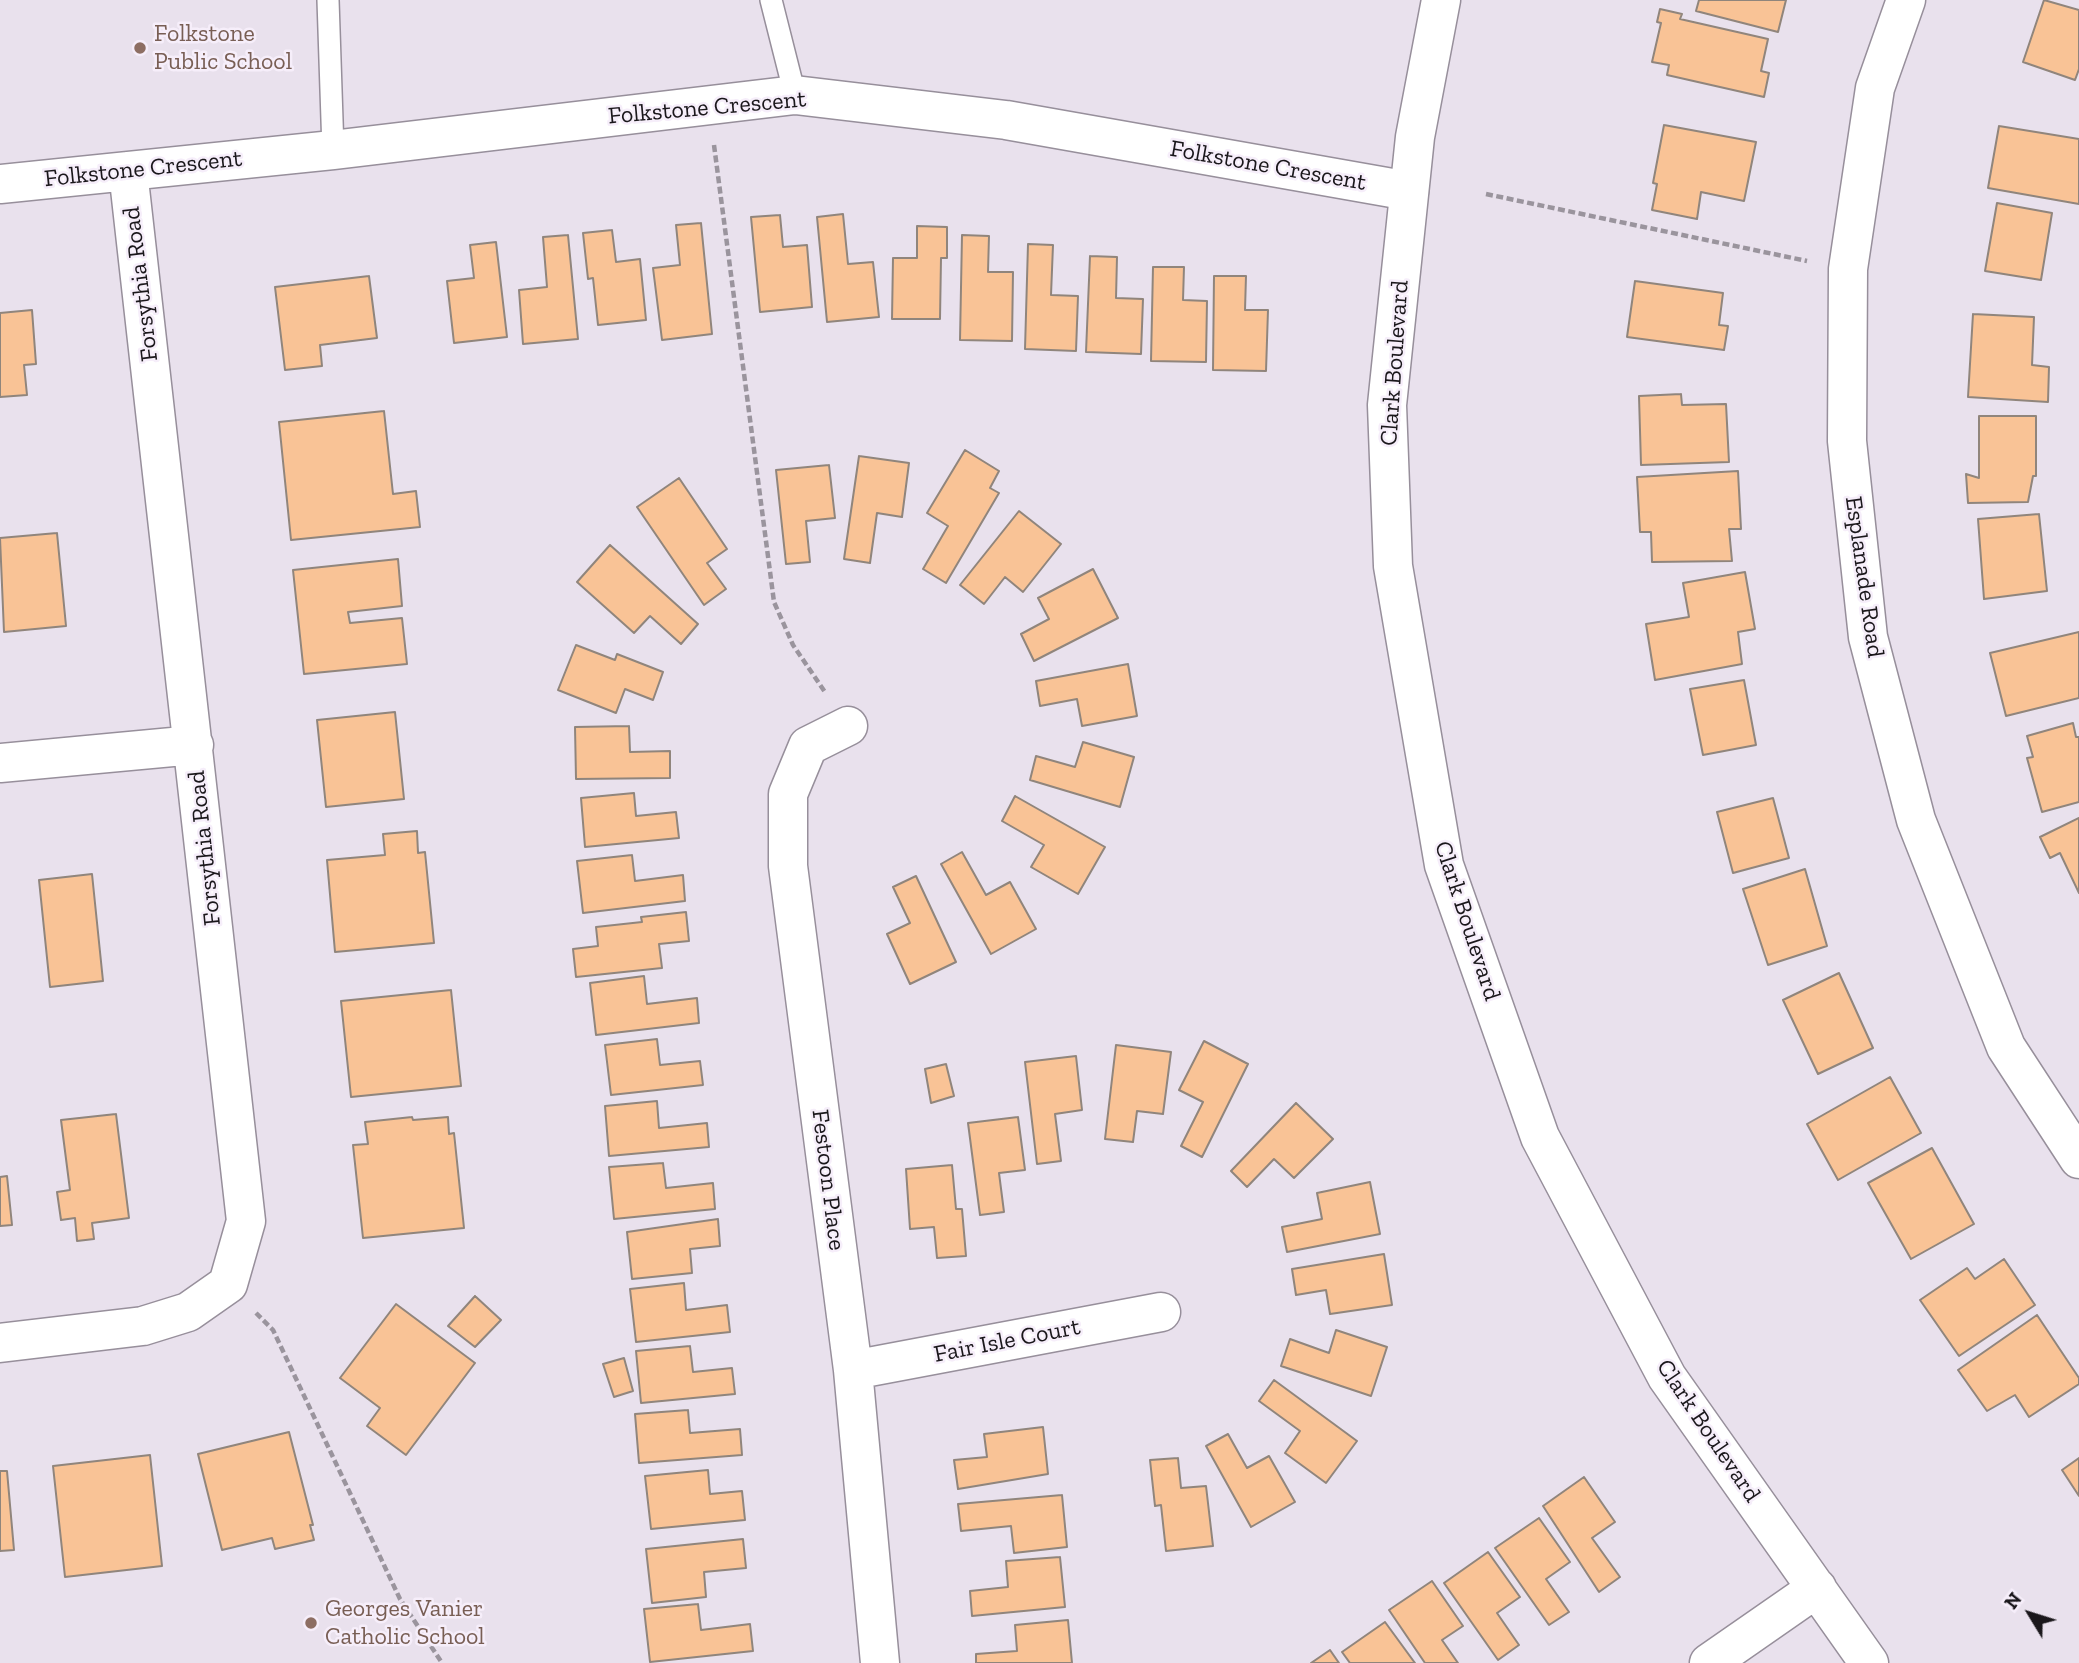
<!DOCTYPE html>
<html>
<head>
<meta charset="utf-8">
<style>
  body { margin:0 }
  #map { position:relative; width:2079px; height:1663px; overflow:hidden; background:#e9e1ed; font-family:"Zilla Slab",serif }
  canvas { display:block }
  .north { position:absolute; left:1995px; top:1579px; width:70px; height:70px; -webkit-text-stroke:5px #f6eefa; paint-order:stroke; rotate:308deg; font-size:19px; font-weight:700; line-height:28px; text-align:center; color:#1a171b }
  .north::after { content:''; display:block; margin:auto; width:24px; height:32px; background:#1a171b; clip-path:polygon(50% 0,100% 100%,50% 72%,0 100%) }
</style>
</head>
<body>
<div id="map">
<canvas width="2079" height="1663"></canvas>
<div class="north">N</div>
</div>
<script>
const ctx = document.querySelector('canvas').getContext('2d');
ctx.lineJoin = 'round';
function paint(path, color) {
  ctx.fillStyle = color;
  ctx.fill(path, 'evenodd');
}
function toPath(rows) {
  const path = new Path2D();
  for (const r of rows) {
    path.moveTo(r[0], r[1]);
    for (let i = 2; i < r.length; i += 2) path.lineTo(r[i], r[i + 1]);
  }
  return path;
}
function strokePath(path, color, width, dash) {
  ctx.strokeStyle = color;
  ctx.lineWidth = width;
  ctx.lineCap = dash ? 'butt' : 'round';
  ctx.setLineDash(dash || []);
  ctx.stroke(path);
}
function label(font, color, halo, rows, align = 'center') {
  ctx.font = font + ' "Zilla Slab",serif';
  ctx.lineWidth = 5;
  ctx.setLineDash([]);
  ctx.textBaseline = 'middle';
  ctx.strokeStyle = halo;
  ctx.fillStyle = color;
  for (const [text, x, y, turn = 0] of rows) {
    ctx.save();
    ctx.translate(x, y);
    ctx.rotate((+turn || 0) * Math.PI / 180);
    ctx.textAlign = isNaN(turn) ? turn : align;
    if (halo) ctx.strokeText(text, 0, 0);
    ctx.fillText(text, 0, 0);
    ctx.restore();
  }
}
const building = toPath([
  [1699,0,1786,0,1778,32,1696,11,1699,0],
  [2044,0,2079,10,2079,69,2075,80,2023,62,2044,0],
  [1660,9,1682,14,1680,19,1768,39,1761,71,1769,73,1764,97,1667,75,1669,65,1652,62,1661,23,1657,22,1660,9],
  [1664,125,1756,142,1744,201,1701,192,1697,219,1652,210,1657,184,1653,183,1664,125],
  [1999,126,2079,139,2079,204,1988,188,1999,126],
  [1997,203,2052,213,2041,280,1985,271,1997,203],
  [843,214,848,264,873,262,879,317,827,322,817,217,843,214],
  [780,215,783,247,807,245,812,307,760,312,751,217,780,215],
  [701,223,712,334,662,340,653,268,680,265,676,225,701,223],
  [917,226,947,227,947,258,941,258,940,319,892,319,893,258,917,258,917,226],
  [612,230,616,262,640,259,646,320,598,325,593,278,588,279,583,233,612,230],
  [568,235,578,339,523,344,519,290,547,287,543,237,568,235],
  [962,235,989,236,988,272,1013,272,1012,341,960,340,962,235],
  [496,242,507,337,454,343,447,281,474,278,470,245,496,242],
  [1028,244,1053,245,1051,295,1078,296,1076,351,1025,349,1028,244],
  [1090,256,1117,257,1116,298,1143,299,1141,354,1086,352,1090,256],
  [1153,267,1184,267,1183,300,1207,301,1206,362,1151,361,1153,267],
  [369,276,377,338,320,345,322,366,285,370,275,287,369,276],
  [1214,276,1246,276,1245,310,1268,310,1266,371,1213,370,1214,276],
  [1635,281,1723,293,1719,325,1728,326,1724,350,1627,337,1635,281],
  [32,310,36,364,24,365,27,395,0,397,0,313,32,310],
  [1973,314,2034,317,2032,365,2049,367,2048,402,1968,397,1973,314],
  [1681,394,1682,405,1726,404,1729,462,1641,465,1639,396,1681,394],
  [384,411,393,494,416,491,420,527,291,540,279,422,384,411],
  [1979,416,2036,416,2036,476,2033,476,2028,502,1968,503,1966,474,1979,478,1979,416],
  [965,450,999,471,990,488,999,493,946,583,923,569,948,526,927,513,965,450],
  [859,456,909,463,902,517,877,513,870,563,844,559,859,456],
  [829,465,835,518,806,521,810,562,786,564,776,470,829,465],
  [1738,471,1741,529,1729,529,1732,561,1652,562,1651,532,1640,532,1637,477,1738,471],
  [679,478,727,549,707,563,726,589,704,605,637,507,679,478],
  [1019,511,1061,544,1023,592,1005,577,984,604,960,585,1019,511],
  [2039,514,2047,591,1984,599,1978,519,2039,514],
  [57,533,66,626,4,632,0,538,57,533],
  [610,545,698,624,681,644,650,616,634,633,577,582,610,545],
  [398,559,402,606,348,612,350,623,402,618,407,664,304,674,293,570,398,559],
  [1093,569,1118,618,1034,661,1021,634,1049,619,1038,598,1093,569],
  [1745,572,1755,629,1738,632,1742,664,1655,680,1646,624,1689,617,1683,583,1745,572],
  [2079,632,2079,698,2006,716,1990,653,2079,632],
  [576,645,615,660,617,654,663,672,653,700,625,689,616,713,558,690,576,645],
  [1128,664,1137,716,1082,726,1077,699,1040,706,1036,681,1128,664],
  [1744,680,1756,745,1703,755,1690,689,1744,680],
  [395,712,404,799,326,807,317,720,395,712],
  [2073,723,2076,737,2079,737,2079,802,2042,812,2027,758,2033,757,2027,736,2073,723],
  [629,726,630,752,670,751,670,778,576,779,575,727,629,726],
  [1083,742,1134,757,1120,807,1030,780,1036,756,1075,767,1083,742],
  [634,793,636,816,676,812,679,838,585,847,581,798,634,793],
  [1015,796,1105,847,1078,894,1031,867,1044,845,1002,821,1015,796],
  [1773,798,1789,858,1733,873,1717,812,1773,798],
  [2079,818,2079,893,2060,853,2050,858,2040,837,2079,818],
  [417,831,418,853,425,852,434,943,335,952,327,860,385,855,383,834,417,831],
  [962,852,986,895,1010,882,1036,929,991,954,941,864,962,852],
  [632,855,635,881,683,875,685,901,583,913,577,861,632,855],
  [1805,869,1827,946,1768,965,1743,889,1805,869],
  [92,874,103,981,50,987,39,880,92,874],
  [916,876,956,962,910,984,887,934,910,923,893,887,916,876],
  [686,912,689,941,659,944,662,968,576,977,573,949,598,946,596,927,642,922,641,917,686,912],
  [1839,973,1873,1048,1818,1074,1783,1000,1839,973],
  [644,976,647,1004,697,998,699,1023,596,1035,590,983,644,976],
  [451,990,461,1086,351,1097,341,1001,451,990],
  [657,1039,660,1065,700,1061,703,1085,611,1095,605,1045,657,1039],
  [1204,1041,1248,1064,1202,1157,1181,1146,1203,1102,1179,1090,1204,1041],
  [1116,1045,1171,1052,1163,1114,1137,1111,1133,1142,1105,1139,1116,1045],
  [1076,1056,1082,1110,1055,1114,1061,1161,1037,1164,1025,1062,1076,1056],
  [946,1064,954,1096,931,1103,925,1069,946,1064],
  [1890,1077,1921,1133,1838,1180,1807,1124,1890,1077],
  [657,1101,659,1128,707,1123,709,1147,609,1156,605,1106,657,1101],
  [1296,1103,1333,1139,1294,1178,1274,1159,1247,1187,1231,1171,1296,1103],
  [116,1114,129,1218,92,1223,94,1239,77,1241,75,1218,61,1220,57,1192,70,1190,61,1120,116,1114],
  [412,1117,413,1120,448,1117,449,1134,454,1133,464,1228,363,1238,353,1145,368,1144,365,1122,412,1117],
  [1018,1117,1025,1170,999,1173,1004,1212,980,1215,968,1123,1018,1117],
  [1932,1148,1974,1224,1911,1259,1868,1183,1932,1148],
  [663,1163,666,1188,713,1183,715,1209,614,1219,609,1167,663,1163],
  [952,1165,956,1209,962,1209,966,1256,937,1258,934,1227,910,1229,906,1169,952,1165],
  [7,1176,12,1225,0,1226,0,1177,7,1176],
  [1370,1182,1380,1234,1287,1252,1282,1227,1322,1219,1317,1193,1370,1182],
  [718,1219,720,1246,690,1249,692,1273,632,1279,627,1232,718,1219],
  [1384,1254,1392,1305,1330,1314,1326,1290,1296,1295,1292,1269,1384,1254],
  [2004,1259,2035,1305,1959,1356,1920,1300,1967,1268,1975,1279,2004,1259],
  [684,1283,686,1310,727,1305,730,1332,636,1342,630,1289,684,1283],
  [475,1296,501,1320,475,1347,448,1326,475,1296],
  [396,1304,475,1363,406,1455,367,1426,380,1408,340,1378,396,1304],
  [2037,1315,2079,1378,2079,1384,2029,1417,2015,1395,1987,1411,1958,1370,2037,1315],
  [1336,1330,1387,1347,1371,1396,1281,1366,1290,1339,1329,1353,1336,1330],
  [690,1346,693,1372,732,1368,735,1394,641,1403,636,1351,690,1346],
  [624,1358,633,1391,614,1397,603,1364,624,1358],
  [1274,1380,1357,1441,1326,1483,1285,1453,1300,1431,1259,1401,1274,1380],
  [688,1410,690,1433,740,1429,742,1455,639,1463,635,1414,688,1410],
  [1043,1427,1048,1474,958,1489,954,1460,987,1457,984,1434,1043,1427],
  [289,1432,313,1525,310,1525,314,1540,275,1549,272,1538,222,1550,198,1454,289,1432],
  [1228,1434,1247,1468,1269,1456,1295,1502,1251,1527,1206,1446,1228,1434],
  [150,1455,162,1566,65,1577,53,1466,150,1455],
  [1178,1458,1181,1488,1206,1486,1213,1546,1166,1551,1161,1505,1155,1506,1150,1460,1178,1458],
  [2079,1458,2079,1496,2062,1470,2079,1458],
  [708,1470,710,1494,742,1491,745,1520,651,1529,645,1476,708,1470],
  [0,1471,7,1471,14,1550,0,1551,0,1471],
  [1584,1477,1615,1522,1592,1538,1620,1577,1599,1592,1543,1506,1584,1477],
  [1062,1495,1067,1547,1014,1553,1011,1526,961,1531,958,1504,1062,1495],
  [1539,1518,1570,1562,1546,1579,1569,1612,1549,1625,1495,1548,1539,1518],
  [743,1539,746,1568,704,1572,706,1597,652,1603,646,1549,743,1539],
  [1488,1552,1520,1597,1497,1613,1519,1645,1498,1660,1444,1583,1488,1552],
  [1060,1557,1065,1607,972,1616,970,1591,1008,1587,1006,1561,1060,1557],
  [1432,1581,1463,1626,1442,1640,1458,1663,1425,1663,1389,1610,1432,1581],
  [698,1604,701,1630,750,1624,753,1651,650,1662,644,1609,698,1604],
  [1068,1620,1072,1663,976,1663,976,1654,1017,1651,1015,1625,1068,1620],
  [1385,1622,1415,1663,1350,1663,1342,1652,1385,1622],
  [1330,1650,1339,1663,1311,1663,1330,1650]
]);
paint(building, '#f9c396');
strokePath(building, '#90857c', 2);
const service = toPath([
  [328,0,333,150],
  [771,0,795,95]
]);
const minor = toPath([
  [1906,0,1875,88,1848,269,1847,441,1868,637,1916,820,2006,1047,2079,1159],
  [0,184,333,150,795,95,1006,120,1409,191],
  [848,726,808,746,788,794,788,866,853,1370,880,1663],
  [0,763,194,745],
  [0,1343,143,1326,188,1312,228,1284,246,1221,128,171],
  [853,1370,1161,1312]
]);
const tertiary = toPath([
  [1441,0,1415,137,1387,405,1393,566,1444,865,1540,1137,1667,1377,1869,1663],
  [1709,1663,1817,1588]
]);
strokePath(service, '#978f9b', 24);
strokePath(minor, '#978f9b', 41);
strokePath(tertiary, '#978f9b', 41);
strokePath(toPath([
  [714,145,774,602,793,645,825,692],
  [1486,194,1807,261],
  [256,1313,273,1330,400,1599,442,1663]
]), '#9a949d', 4.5, [7, 3.5]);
strokePath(service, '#fff', 21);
strokePath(minor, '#fff', 38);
strokePath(tertiary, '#fff', 38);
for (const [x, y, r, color] of [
  [140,48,7,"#8d6e63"],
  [311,1623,7,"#8d6e63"]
]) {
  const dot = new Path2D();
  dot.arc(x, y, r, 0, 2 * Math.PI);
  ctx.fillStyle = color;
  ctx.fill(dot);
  strokePath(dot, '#f6eefa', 2.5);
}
label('24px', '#785e54', '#f6eefa', [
  ["Folkstone",154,34],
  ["Public School",154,62],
  ["Georges Vanier",325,1609],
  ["Catholic School",325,1637]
], 'left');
label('24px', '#1a171b', '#f6eefa', [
  ["Folkstone Crescent",707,108,-5],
  ["Folkstone Crescent",1268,166,10],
  ["Folkstone Crescent",143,169,-6],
  ["Forsythia Road",141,284,-97],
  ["Clark Boulevard",1395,363,-86],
  ["Esplanade Road",1864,577,82],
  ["Forsythia Road",205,848,-96],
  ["Clark Boulevard",1467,921,72],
  ["Festoon Place",828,1180,83],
  ["Fair Isle Court",1007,1341,-11],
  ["Clark Boulevard",1708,1431,56]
]);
</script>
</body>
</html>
